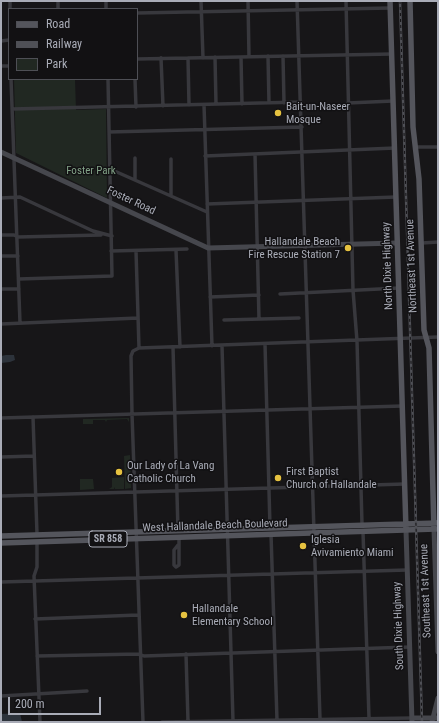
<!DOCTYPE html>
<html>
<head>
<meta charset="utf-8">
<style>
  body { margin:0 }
  #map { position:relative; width:439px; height:723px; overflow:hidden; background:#171618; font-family:"Roboto Condensed",sans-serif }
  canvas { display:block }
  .frame { position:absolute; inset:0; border:2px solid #a9acb7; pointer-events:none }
  .legend { position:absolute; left:8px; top:8px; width:130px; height:72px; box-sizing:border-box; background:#121113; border:1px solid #4e4f55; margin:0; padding:5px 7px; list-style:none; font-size:12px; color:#a9acb7 }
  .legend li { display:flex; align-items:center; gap:8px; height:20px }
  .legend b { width:20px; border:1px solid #4e4f55 }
  .scale { position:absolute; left:8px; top:697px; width:93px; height:18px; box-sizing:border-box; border:2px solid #a9acb7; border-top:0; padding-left:5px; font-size:12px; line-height:14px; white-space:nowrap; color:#a9acb7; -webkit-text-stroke:3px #121113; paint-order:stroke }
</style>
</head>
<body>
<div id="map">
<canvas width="439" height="723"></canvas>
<div class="frame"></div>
<ul class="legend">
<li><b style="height:5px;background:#54555c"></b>Road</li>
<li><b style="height:5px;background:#4f5056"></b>Railway</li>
<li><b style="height:11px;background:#212822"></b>Park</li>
</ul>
<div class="scale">200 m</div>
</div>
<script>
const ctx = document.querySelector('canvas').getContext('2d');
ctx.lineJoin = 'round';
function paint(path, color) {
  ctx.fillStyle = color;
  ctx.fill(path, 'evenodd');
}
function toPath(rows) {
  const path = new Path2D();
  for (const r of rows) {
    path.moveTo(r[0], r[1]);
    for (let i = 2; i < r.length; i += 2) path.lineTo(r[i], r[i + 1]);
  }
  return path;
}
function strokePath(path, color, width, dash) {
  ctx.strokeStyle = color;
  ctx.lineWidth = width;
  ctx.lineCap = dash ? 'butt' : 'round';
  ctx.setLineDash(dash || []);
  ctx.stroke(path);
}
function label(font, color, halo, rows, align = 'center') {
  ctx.font = font + ' "Roboto Condensed",sans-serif';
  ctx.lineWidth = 3;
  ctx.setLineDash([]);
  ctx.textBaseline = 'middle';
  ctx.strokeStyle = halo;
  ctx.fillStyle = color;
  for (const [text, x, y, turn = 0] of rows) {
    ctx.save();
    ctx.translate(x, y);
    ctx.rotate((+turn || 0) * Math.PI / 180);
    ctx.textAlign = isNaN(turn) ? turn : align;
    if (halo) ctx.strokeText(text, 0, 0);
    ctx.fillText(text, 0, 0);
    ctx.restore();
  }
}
paint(toPath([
  [14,79,75,79,76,110,106,109,107,198,16,153],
  [129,418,129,422,127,419,107,420,106,422,105,420,93,420,93,424,83,424,83,419],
  [130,455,131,488,125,489,124,456],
  [124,477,124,489,115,489,114,487,114,489,109,489,112,487,112,478],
  [80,479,93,479,94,489,80,490]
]), '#212822');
paint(toPath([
  [6,355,14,355,15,360,10,362,1,363,1,356],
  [20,713,22,722,1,722,1,714]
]), '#2d333b');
strokePath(toPath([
  [10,1,10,9],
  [58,1,58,9],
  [106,1,106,9],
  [201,1,203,58],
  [248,1,249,57],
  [297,1,320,719,318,722],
  [346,1,353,290,357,341,362,524],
  [137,13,390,8],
  [1,41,9,40],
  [268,56,269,103],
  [283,56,284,103],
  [215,57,216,104],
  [241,57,242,104],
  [161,58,163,106],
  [188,58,189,105],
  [137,59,392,54],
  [1,66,9,66],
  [11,79,20,323],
  [135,79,136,107],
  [348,103,393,101],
  [204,105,212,346],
  [12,109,301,102],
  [109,132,302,127],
  [416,147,438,147],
  [255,154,259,319],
  [205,156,395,148],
  [135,158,135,179],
  [171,159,171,196],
  [110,169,207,212],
  [1,198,20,197,93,231,112,236],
  [207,204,396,197],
  [1,235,14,235,18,237,101,235],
  [422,243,438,242],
  [176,250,180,347],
  [111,251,187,249],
  [136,251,139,348],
  [1,256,18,256],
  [19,279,112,276,108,79],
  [1,289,19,289],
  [280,294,399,288],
  [210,297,259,295],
  [224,320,299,318],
  [1,324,138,318],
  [265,344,270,527],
  [222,346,233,721],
  [173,347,178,531],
  [33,417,37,534],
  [1,418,402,406],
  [1,457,34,456],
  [1,496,405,484],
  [363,532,369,718],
  [271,534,277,720],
  [37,542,37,567,34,576,40,722],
  [178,545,174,550,174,565,176,567,179,565,179,537],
  [1,582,407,570],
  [35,619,138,615],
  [186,654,188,721],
  [37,656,139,654,144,656,410,647],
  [1,696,87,691],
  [143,722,132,414,131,356,133,351,139,348,438,337],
  [162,722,412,718]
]), '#38383d', 3.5);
strokePath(toPath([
  [1,152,208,248,397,243],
  [434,529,438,652],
  [406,530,412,722],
  [412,718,438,718],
  [432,722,438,698]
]), '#46474d', 5);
strokePath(toPath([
  [390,1,406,530],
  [410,1,413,127,419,179,424,330,429,348,434,529],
  [1,536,438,523],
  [1,543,436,529]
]), '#54555c', 5.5);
const rail = toPath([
  [400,1,422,722]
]);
strokePath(rail, '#4f5056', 2.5);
strokePath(rail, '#121113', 1, [3]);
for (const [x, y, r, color] of [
  [278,113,4,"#e6c240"],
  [348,248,4,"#e6c240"],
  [119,472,4,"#e6c240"],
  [278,478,4,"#e6c240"],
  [303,546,4,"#e6c240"],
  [184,615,4,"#e6c240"]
]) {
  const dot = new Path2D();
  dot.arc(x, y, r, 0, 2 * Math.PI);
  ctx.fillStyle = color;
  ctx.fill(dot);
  strokePath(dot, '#121113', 1.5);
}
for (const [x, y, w] of [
  [108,539,38]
]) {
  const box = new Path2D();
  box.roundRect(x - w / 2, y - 8, w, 16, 3);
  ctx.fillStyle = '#121113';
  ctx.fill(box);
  strokePath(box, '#a9acb7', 1);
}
label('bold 10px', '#a9acb7', null, [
  ["SR 858",108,539]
]);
label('11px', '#a9acb7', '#121113', [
  ["Bait-un-Naseer",286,107],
  ["Mosque",286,120],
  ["Hallandale Beach",340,242,"right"],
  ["Fire Rescue Station 7",340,255,"right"],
  ["Our Lady of La Vang",127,466],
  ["Catholic Church",127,479],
  ["First Baptist",286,472],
  ["Church of Hallandale",286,485],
  ["Iglesia",311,540],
  ["Avivamiento Miami",311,553],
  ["Hallandale",192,609],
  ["Elementary School",192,622]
], 'left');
label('11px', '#82a187', '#121113', [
  ["Foster Park",91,171]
]);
label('11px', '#a9acb7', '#121113', [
  ["Foster Road",131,201,25],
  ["North Dixie Highway",388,266,-92],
  ["Northeast 1st Avenue",412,266,-92],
  ["West Hallandale Beach Boulevard",215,526,-2],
  ["Southeast 1st Avenue",426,591,-92],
  ["South Dixie Highway",399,626,-92]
]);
</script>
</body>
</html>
